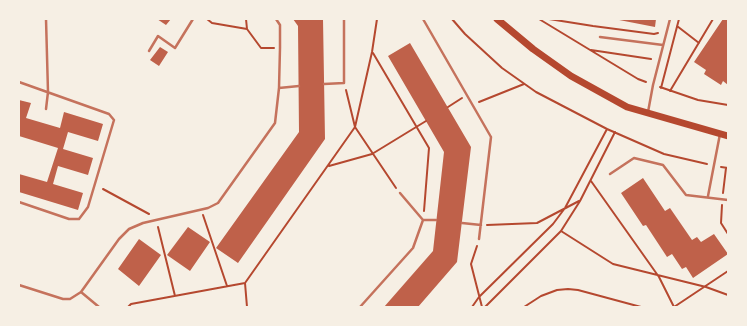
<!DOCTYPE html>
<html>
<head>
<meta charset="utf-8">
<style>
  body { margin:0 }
  #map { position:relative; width:747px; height:326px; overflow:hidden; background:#f6efe4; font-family:Merriweather,serif }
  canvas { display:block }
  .frame { position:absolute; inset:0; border:20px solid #f6efe4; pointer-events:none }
</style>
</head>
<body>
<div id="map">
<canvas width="747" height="326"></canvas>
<div class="frame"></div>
</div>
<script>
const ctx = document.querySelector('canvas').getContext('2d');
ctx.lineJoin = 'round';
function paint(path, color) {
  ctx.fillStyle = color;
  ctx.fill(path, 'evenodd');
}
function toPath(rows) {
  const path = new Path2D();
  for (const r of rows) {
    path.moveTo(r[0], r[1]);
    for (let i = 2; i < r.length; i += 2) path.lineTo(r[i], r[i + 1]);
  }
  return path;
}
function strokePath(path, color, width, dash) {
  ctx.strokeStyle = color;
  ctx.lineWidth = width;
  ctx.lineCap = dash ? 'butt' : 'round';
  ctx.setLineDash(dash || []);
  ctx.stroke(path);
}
paint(toPath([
  [157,19,171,19,166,25],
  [293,19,323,19,325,139,238,263,216,248,299,132,298,26],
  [614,19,656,19,655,27],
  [723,19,728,19,728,85,723,81,721,85,704,74,706,70,694,62],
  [410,43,471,147,457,262,418,307,384,307,433,251,444,152,388,56],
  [160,47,168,52,159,66,150,60],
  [19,100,31,103,26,118,60,128,64,112,103,124,98,141,68,132,63,149,93,158,88,175,58,166,53,184,83,193,78,210,19,192,19,174,47,182,58,148,19,136],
  [643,178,665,211,670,208,692,240,697,237,701,242,714,234,728,254,693,278,686,267,682,269,672,254,667,257,646,225,643,226,621,193],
  [188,227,210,242,190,271,167,255],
  [139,239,161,255,139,286,118,269]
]), '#bf614a');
strokePath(toPath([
  [207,19,212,23,247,29],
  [246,19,247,29,261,48,274,48],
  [452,19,465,34,502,68,536,92,607,129,664,154,707,164],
  [539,19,638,79,646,82],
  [549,19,593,26,654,34,658,33],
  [677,26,699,43],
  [591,50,651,59],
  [373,53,429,148,424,211],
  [660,87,698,100,728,105],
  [661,88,679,19],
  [346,90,355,127,396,188],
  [670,91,713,19],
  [479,102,524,84],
  [448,107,462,98],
  [329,166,372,154,426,121],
  [721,167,728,168],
  [591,181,659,277,674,307],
  [103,189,149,214],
  [723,193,726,168],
  [722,205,721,223,728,234],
  [203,215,227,286],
  [487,225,537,223,579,201],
  [158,227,175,296],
  [561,231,613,264,706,287,728,295],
  [477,246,471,264,482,307],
  [128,307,131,304,245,283],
  [247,307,245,283,355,127,372,52,377,19],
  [472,307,479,297,553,224,565,208,607,129],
  [485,307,561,231,580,201,615,132],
  [524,307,541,296,557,290,568,289,578,290,641,307],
  [674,307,728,271]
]), '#b5482f', 2);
strokePath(toPath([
  [423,19,491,137,479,239],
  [600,37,663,45],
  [149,51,158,36,175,48,193,19],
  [19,82,109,114,114,120,88,207,79,219,69,219,19,202],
  [324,84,344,83,344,19],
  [279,88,299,86],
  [46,109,48,92,46,19],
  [648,112,653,85,670,19],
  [610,174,634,158,663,165,686,195,728,200],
  [400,193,423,220],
  [708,196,720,134],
  [462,223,481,225],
  [19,285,63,299,70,299,81,292],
  [99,307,81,292,119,239,129,229,143,223,208,208,218,203,275,123,279,88,280,48,280,25,276,19],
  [360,307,413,248,423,220,436,220]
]), '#c5725c', 2.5);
strokePath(toPath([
  [497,19,533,49,571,76,627,107,728,136]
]), '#b5482f', 7);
</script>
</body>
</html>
